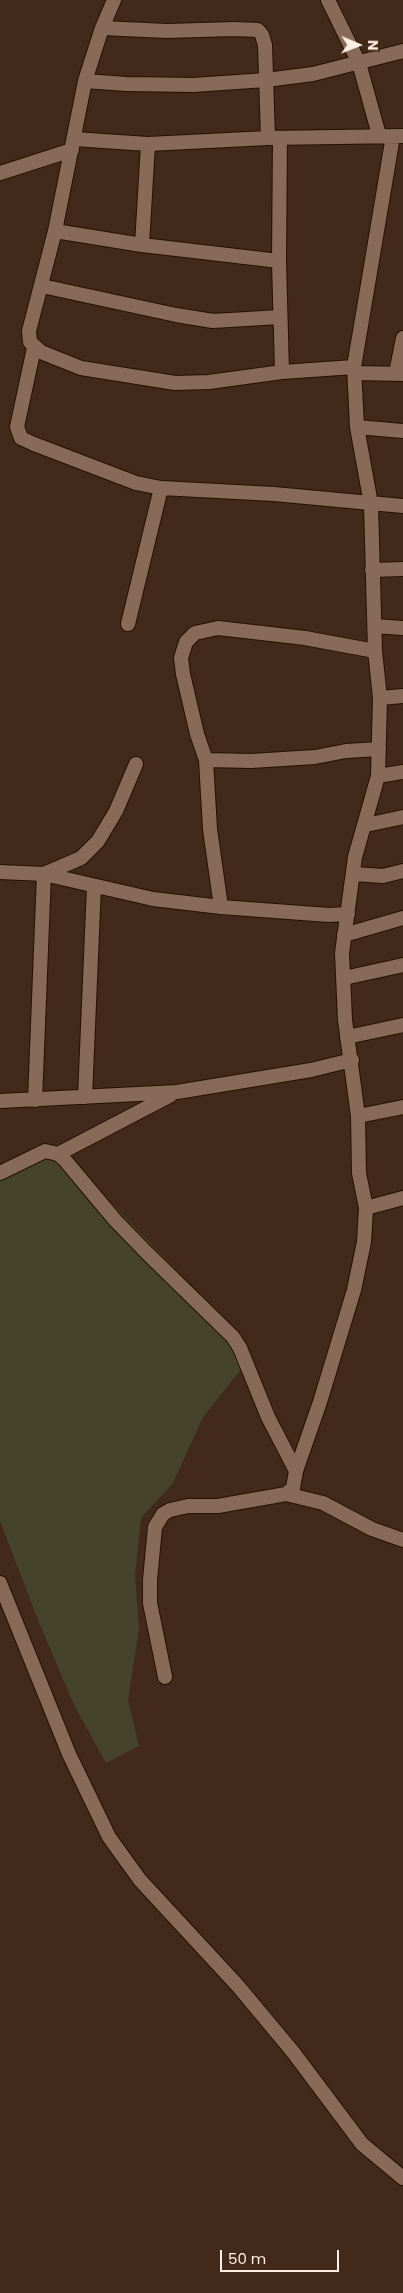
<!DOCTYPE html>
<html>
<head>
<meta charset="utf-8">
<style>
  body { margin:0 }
  #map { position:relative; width:403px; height:2293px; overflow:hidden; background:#422919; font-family:Poppins,sans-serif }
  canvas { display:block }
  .north { position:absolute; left:333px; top:20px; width:50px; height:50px; -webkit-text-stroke:4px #422919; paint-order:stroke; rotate:91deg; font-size:14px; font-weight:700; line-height:20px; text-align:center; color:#feede2 }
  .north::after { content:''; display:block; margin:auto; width:18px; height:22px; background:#feede2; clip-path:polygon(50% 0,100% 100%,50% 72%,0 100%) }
  .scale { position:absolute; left:220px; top:2250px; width:119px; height:22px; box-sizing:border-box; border:2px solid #feede2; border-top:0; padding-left:6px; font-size:15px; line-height:18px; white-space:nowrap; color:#feede2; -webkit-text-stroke:4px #422919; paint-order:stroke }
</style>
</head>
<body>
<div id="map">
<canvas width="403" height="2293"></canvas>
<div class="north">N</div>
<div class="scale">50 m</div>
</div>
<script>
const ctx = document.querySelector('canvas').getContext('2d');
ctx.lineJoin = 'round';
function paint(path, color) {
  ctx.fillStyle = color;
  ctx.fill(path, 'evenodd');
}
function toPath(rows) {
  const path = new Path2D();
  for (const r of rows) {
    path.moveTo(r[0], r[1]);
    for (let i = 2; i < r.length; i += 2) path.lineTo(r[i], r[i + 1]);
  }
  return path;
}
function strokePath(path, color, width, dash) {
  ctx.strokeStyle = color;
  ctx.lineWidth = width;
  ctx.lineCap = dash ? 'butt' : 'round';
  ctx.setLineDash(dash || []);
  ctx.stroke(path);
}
paint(toPath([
  [51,1155,73,1163,239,1335,246,1363,203,1417,173,1483,141,1518,135,1575,139,1629,128,1700,139,1746,106,1763,74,1705,38,1620,0,1521,0,1176]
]), '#45442a');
const street = toPath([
  [114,0,102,28,85,81,55,231,29,331,30,342,41,352,81,368,175,383,209,382,282,372,354,367],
  [328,0,359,63,379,135],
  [102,28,167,31,234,29,258,30,262,35,265,45,268,138],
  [85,81,126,84,193,85,266,80,313,74,403,51],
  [74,139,148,144,268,138,403,136],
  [280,139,279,261,282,372],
  [0,173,72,150],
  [55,231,142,245,279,261],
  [142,245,148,144],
  [42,286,176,315,213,321,280,317],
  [34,348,17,427,21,438,34,444,136,483,161,488,274,494,403,506],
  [356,373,403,374],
  [396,373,403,338],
  [357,427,403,431],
  [372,570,403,569],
  [128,624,161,488],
  [375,626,403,628],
  [380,698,403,696],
  [206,760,251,761,315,757,346,751,379,749],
  [378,776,403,772],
  [366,825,403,817],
  [0,872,44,874,153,899,221,907,329,915,348,914],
  [354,874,383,876,403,871],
  [221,907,210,829,206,760,197,734,183,674,181,658,186,642,195,633,218,628,305,638,375,651],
  [344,935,403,918],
  [344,978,403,965],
  [347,1037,403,1025],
  [85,1097,94,886],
  [35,1100,44,874,81,858,98,841,116,811,136,764],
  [0,1101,177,1092,311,1070,352,1060],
  [358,1116,403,1107],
  [58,1154,171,1095],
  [0,1173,45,1151,58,1154,64,1159,115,1220,147,1253,233,1337,240,1348,268,1417,296,1471],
  [366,1208,403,1198],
  [286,1494,293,1488,296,1471,320,1402,354,1290,364,1242,366,1208,359,1173,358,1116,345,1020,342,953,355,857,378,776,380,698,375,651,371,504,357,427,354,367,393,136],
  [0,1583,69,1754,109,1837,140,1880,238,1986,293,2052,362,2144,403,2178],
  [165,1677,150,1603,150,1580,155,1527,163,1514,170,1510,188,1506,218,1506,286,1494,323,1503,372,1529,403,1540]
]);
strokePath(street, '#281102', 16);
strokePath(street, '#876a58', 14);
</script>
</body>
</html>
